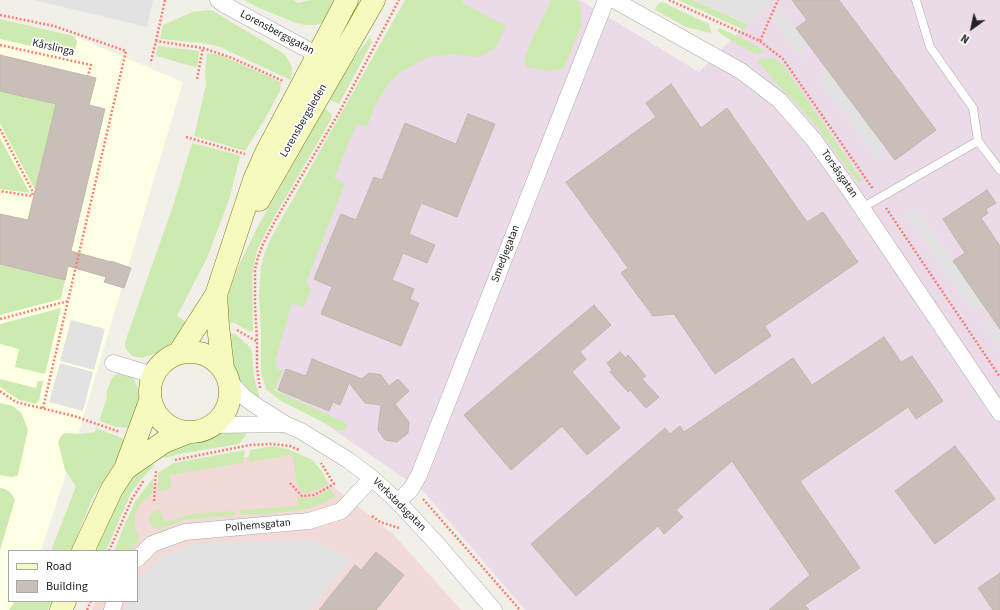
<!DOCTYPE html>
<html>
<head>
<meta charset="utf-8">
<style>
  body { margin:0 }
  #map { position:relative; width:1000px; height:610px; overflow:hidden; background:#f2efe9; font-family:"Source Sans 3",sans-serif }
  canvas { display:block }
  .legend { position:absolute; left:8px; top:550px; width:130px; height:52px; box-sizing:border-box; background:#fff; border:1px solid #a7a7a7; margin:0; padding:5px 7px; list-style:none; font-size:12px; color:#222 }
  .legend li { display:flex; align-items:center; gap:8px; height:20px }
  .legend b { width:20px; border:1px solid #a7a7a7 }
  .north { position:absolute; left:952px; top:8px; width:40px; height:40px; -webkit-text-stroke:3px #fff; paint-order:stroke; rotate:213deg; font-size:11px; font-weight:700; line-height:16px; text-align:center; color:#222 }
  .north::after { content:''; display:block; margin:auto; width:14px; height:18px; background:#222; clip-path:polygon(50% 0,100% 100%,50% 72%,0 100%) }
</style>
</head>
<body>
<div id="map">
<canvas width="1000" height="610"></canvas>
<ul class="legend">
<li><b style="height:5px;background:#f7fabf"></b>Road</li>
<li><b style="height:11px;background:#c7bfb8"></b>Building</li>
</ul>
<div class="north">N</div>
</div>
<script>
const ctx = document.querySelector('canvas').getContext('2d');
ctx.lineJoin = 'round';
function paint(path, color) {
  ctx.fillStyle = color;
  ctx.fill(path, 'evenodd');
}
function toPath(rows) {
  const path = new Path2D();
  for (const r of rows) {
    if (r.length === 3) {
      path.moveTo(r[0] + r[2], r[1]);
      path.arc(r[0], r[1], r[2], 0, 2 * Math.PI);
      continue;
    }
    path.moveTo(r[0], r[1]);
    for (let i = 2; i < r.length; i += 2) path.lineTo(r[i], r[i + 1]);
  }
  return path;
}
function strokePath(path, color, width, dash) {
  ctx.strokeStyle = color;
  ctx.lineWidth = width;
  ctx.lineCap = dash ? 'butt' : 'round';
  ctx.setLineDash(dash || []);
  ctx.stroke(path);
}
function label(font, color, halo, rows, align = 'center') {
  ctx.font = font + ' "Source Sans 3",sans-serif';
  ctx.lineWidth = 3.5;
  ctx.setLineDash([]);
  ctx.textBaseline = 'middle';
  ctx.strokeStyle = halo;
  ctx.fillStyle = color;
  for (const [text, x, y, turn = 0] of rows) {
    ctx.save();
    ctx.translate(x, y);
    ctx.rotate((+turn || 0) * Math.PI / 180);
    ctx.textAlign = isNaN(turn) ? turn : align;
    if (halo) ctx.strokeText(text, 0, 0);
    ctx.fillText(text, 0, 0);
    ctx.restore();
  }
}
paint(toPath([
  [288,451,394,535,461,610,92,610,96,601,137,601,137,551,118,551,146,490,181,466]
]), '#f2dad9');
paint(toPath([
  [414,0,580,0,699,72,747,24,777,0,1000,0,1000,610,525,610,424,492,269,385,327,156]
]), '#ebdbe8');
paint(toPath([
  [0,19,74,36,183,82,72,455,41,551,9,551,9,601,25,601,22,610,0,610]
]), '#ffffe5');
paint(toPath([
  [244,0,293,0,298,3,311,0,340,0,324,22,315,25,305,25,293,22,257,7],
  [405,0,463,0,462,3,506,26,497,45,494,49,486,54,478,57,452,54,428,57,401,72,390,82,376,103,367,127,357,124,334,178,345,183,306,283,311,289,304,307,292,303,275,362,277,369,281,370,284,368,274,390,346,423,347,427,344,430,340,431,281,401,266,389,261,373,261,334,259,293,261,266,265,252,272,236],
  [549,0,577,0,579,3,581,10,581,26,564,68,550,71,526,67,524,60,532,39,551,1],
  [678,0,693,0,747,24,744,30],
  [662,2,709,24,711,33,686,27,655,10,657,5],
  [208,10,213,11,283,53,286,56,292,67,291,80,220,47,203,43,160,39,163,25,192,12],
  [0,19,74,36,77,41,74,56,0,39],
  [720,28,757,46,765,51,759,54,749,51,721,34,717,30],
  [370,37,372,42,339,104,330,100,347,68],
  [158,46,199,51,198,65,195,67,156,56],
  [207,53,220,55,281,82,280,91,266,117,245,151,194,136,206,85,205,73],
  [774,58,783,65,862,180,860,182,857,181,853,176,818,128,795,102,778,85,757,61,760,59],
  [0,91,56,104,35,190,0,124],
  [325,108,331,114,332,118,273,219,257,250,252,276,253,330,250,332,235,323,225,322,227,301,230,289,239,265,258,226],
  [0,138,30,193,0,189],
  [192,143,239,155,240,157,229,200,207,258,177,316,189,324,173,342,159,352,142,358,133,356,126,350,125,346,125,342,174,203],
  [0,264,65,280,61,299,0,315],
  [61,308,45,374,15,367,19,349,0,344,0,324],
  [224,333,235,334,250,347,252,352,254,377,259,395,257,399,245,388,238,378,232,368],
  [123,373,131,376,134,379,138,389,140,403,133,431,127,428,116,427,100,421,100,418,107,397,106,393,112,378,115,375],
  [0,379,36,388,38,381,43,381,39,401,35,404,19,400,0,387],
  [0,403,13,406,22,414,28,430,18,474,17,476,11,477,0,475],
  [96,428,122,438,128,442,92,499,71,551,51,551,76,486,65,470,58,442,62,435,65,433,81,434,95,432],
  [226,430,246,430,246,435,239,444,179,454,166,458,160,456,185,442,205,440],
  [272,446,288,449,312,460,322,471,328,484,312,492,302,493,297,483,292,455,248,462,250,450],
  [245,450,243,463,169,475,172,488,158,492,158,473,167,467,174,463],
  [150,460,154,466,143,477,131,493,106,551,95,551,121,495,132,479],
  [154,477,152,494,140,504,135,516,135,527,139,538,138,542,130,551,114,551,125,524,136,500],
  [0,488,5,489,10,492,15,500,0,550],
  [330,489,335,496,324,503,307,509,276,513,241,515,241,510,298,506,297,497,307,498,313,498],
  [159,509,165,522,191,514,235,511,235,515,184,520,161,529,157,529,153,527,150,523,149,519,152,513],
  [15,601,51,601,48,610,9,610]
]), '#cdebb0');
paint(toPath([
  [34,0,153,0,147,27],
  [693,0,777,0,747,24],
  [778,4,807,42,802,59,773,20],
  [825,66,883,144,880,162,821,83],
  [903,210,921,214,985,307,971,308],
  [71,320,105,329,94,370,60,361],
  [996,323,1000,329,1000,350,982,324],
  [60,363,93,372,83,411,49,402],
  [314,540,352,559,310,610,124,610,127,601,137,601,137,582,158,559,195,543]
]), '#e2e2e2');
const building = toPath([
  [792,0,839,0,936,130,895,160,796,28,807,20,792,0],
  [0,55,96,78,89,105,105,109,71,251,111,262,111,261,131,268,124,288,104,282,106,277,68,266,65,280,0,264,0,214,28,220,56,104,0,91,0,55],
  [671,84,701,128,727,108,807,222,823,212,858,262,765,326,771,336,715,374,674,314,653,316,621,273,628,268,566,182,656,117,646,103,671,84],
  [468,114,495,124,457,217,421,203,409,234,435,245,427,263,403,253,392,280,414,289,410,299,419,303,401,346,321,314,332,287,314,279,341,214,356,220,374,177,382,180,405,123,456,144,468,114],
  [987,190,996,203,986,209,988,213,981,218,1000,246,1000,329,953,261,965,253,943,219,987,190],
  [594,305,611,325,580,352,586,359,572,372,620,428,587,455,562,426,511,470,464,415,594,305],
  [884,337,901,362,912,356,943,401,916,419,908,407,800,481,860,568,805,605,809,610,769,610,810,575,732,461,676,510,683,517,664,534,658,526,576,596,531,544,665,428,670,434,680,426,684,432,793,358,812,385,884,337],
  [620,352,626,358,628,355,646,376,642,379,659,397,646,408,630,390,628,392,610,372,612,370,607,363,620,352],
  [312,359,362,379,369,373,381,375,389,386,398,379,409,391,395,404,409,422,408,433,397,442,385,440,378,430,381,405,365,403,349,383,340,405,333,402,329,411,278,390,286,369,306,376,312,359],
  [955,446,995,499,935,544,895,491,955,446],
  [376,552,404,575,376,610,319,610,355,565,361,570,376,552],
  [1000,573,1000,610,993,610,978,588,1000,573]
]);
paint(building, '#c7bfb8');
strokePath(building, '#c4b6ab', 1);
const lane = toPath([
  [978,141,1000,170],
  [862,208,978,141,973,108,930,47,916,0]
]);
const street = toPath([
  [218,0,225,5,327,60],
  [614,0,741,71,779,100,814,140,849,189,1000,413],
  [113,363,153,375],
  [228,380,244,397,258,407,285,424,301,431,348,460,372,478,398,502,437,544,494,610],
  [213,425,285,424],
  [398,502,411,489,419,475,606,0],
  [137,559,152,544,185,532,309,521,341,511,372,478],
  [112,610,115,601]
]);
const secondary = toPath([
  [259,200,374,0],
  [216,295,218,326,223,368],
  [190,392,40],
  [179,353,216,295,254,180,266,153,347,0],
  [125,469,164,442,189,432],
  [83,551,112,489,125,469,150,401],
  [61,610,65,601]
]);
strokePath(lane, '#a9a9a9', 9);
strokePath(street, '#a9a9a9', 17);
strokePath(secondary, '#707d05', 23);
strokePath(toPath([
  [669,0,760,41,783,59,873,189],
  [0,15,54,26,126,51,43,408],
  [156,41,165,0],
  [760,41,778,0],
  [0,45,91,65,88,76],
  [151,61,156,41,203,48,232,58,283,81],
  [197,79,203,48],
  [0,129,33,192,32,196,0,191],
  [186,137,245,154],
  [886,208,1000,377],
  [0,319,68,301],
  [237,330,256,341],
  [260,388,257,368,257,341,255,305,255,270,258,257,263,244,276,219,340,111,399,0],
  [0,391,16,402,74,416,120,432],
  [175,460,250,445,272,444,290,446,299,450],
  [290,483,302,496,314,495,334,484,321,463],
  [423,499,520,610],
  [154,501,156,471],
  [372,516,380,522,399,528],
  [109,551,132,499,144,480],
  [87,610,91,601]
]), '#fa8072', 2.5, [2, 2]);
strokePath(lane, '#fff', 8);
strokePath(street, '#fff', 16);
strokePath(secondary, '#f7fabf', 22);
label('11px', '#222', '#fff', [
  ["Lorensbergsgatan",277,33,28],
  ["Kårslinga",53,48,13],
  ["Lorensbergsleden",304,121,-60],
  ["Torsåsgatan",839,174,55],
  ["Smedjegatan",506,254,-69],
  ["Verkstadsgatan",399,505,45],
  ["Polhemsgatan",258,526,-5]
]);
</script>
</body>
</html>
